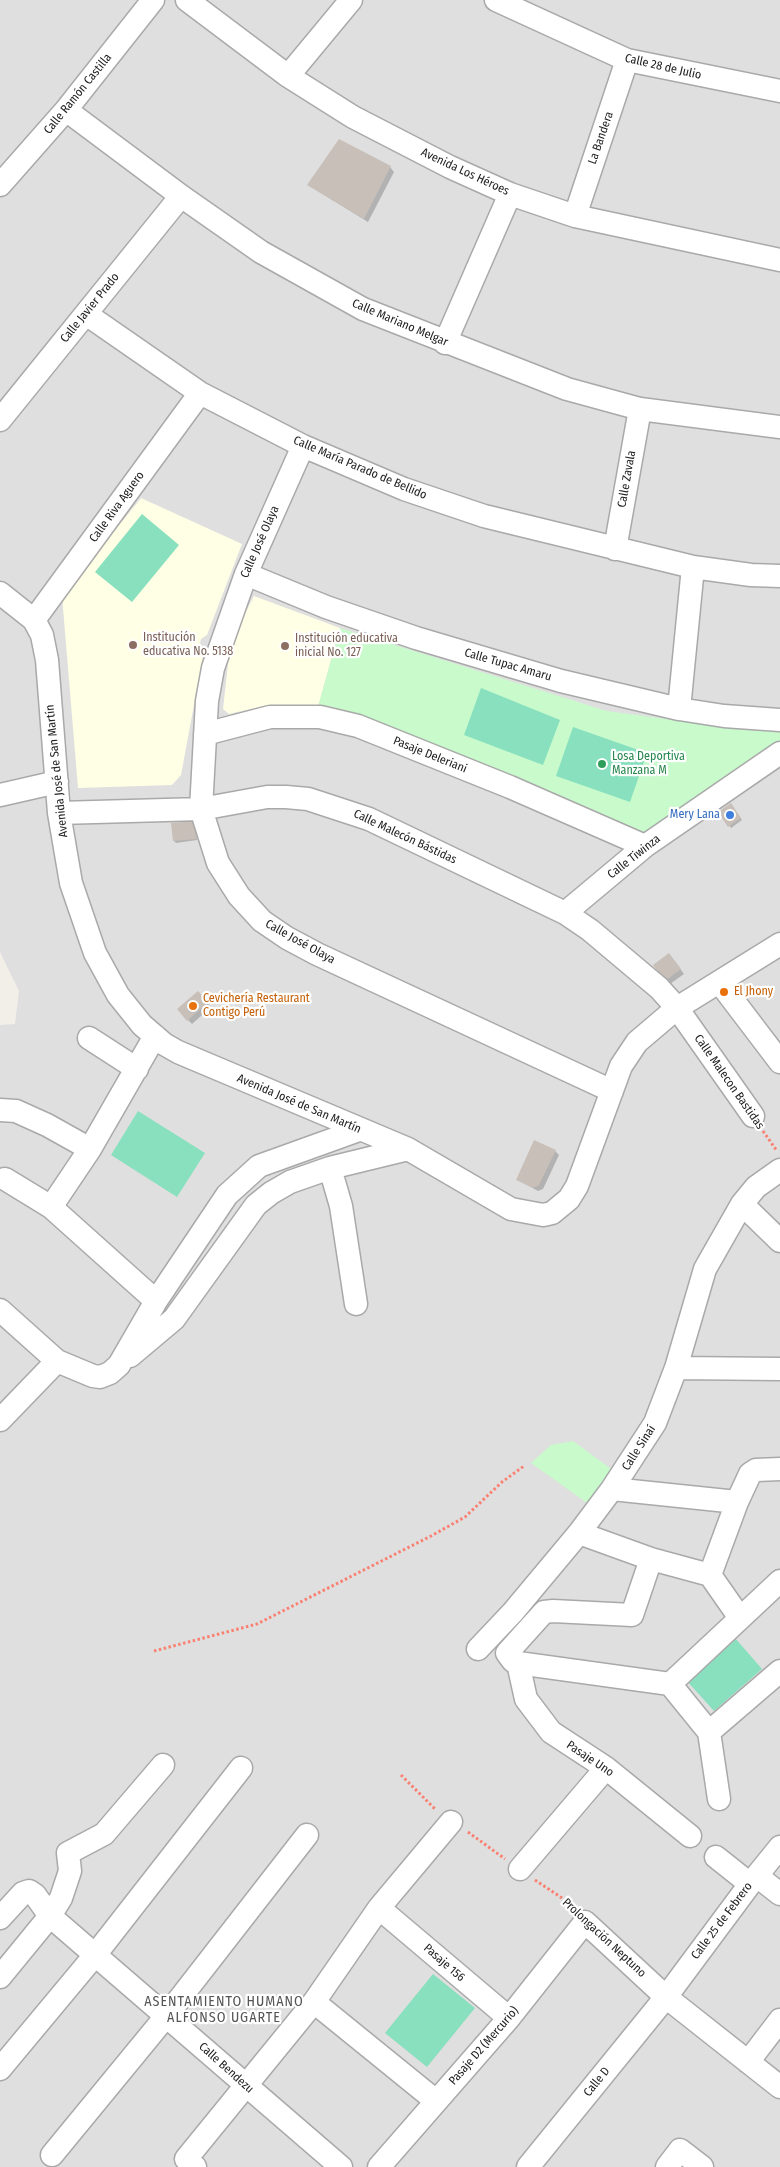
<!DOCTYPE html>
<html>
<head>
<meta charset="utf-8">
<style>
  body { margin:0 }
  canvas { display:block; background:#f2efe9 }
</style>
</head>
<body>
<canvas width="780" height="2167"></canvas>
<script>
const ctx = document.querySelector('canvas').getContext('2d');
ctx.lineJoin = 'round';
function paint(path, color) {
  ctx.fillStyle = color;
  ctx.fill(path, 'evenodd');
}
function toPath(rows) {
  const path = new Path2D();
  for (const r of rows) {
    path.moveTo(r[0], r[1]);
    for (let i = 2; i < r.length; i += 2) path.lineTo(r[i], r[i + 1]);
  }
  return path;
}
function strokePath(path, color, width, dash) {
  ctx.strokeStyle = color;
  ctx.lineWidth = width;
  ctx.lineCap = dash ? 'butt' : 'round';
  ctx.setLineDash(dash || []);
  ctx.stroke(path);
}
function label(font, color, halo, rows, align = 'center') {
  ctx.font = font + ' "Fira Sans Condensed",sans-serif';
  ctx.lineWidth = 4.5;
  ctx.setLineDash([]);
  ctx.textBaseline = 'middle';
  ctx.strokeStyle = halo;
  ctx.fillStyle = color;
  for (const [text, x, y, turn = 0] of rows) {
    ctx.save();
    ctx.translate(x, y);
    ctx.rotate((+turn || 0) * Math.PI / 180);
    ctx.textAlign = isNaN(turn) ? turn : align;
    if (halo) ctx.strokeText(text, 0, 0);
    ctx.fillText(text, 0, 0);
    ctx.restore();
  }
}
paint(toPath([
  [0,0,780,0,780,2167,0,2167,0,1025,15,1024,19,991,0,952]
]), '#e0dfdf');
paint(toPath([
  [141,498,242,544,207,635,201,639,198,652,203,656,181,775,172,785,78,788,62,596],
  [254,596,340,628,318,707,288,705,263,706,229,714,223,709,228,664,240,623]
]), '#ffffe5');
paint(toPath([
  [340,628,607,711,756,731,780,729,780,744,644,835,589,808,375,721,318,707],
  [573,1441,614,1471,587,1503,531,1463,551,1445]
]), '#c8facc');
paint(toPath([
  [142,514,179,545,132,602,95,572],
  [481,688,560,720,543,765,464,735],
  [573,727,647,753,630,802,556,776],
  [138,1111,205,1153,177,1197,111,1155],
  [735,1638,762,1669,714,1711,686,1680],
  [433,1974,475,2008,427,2067,385,2033]
]), '#88e0be');
paint(toPath([
  [390,167,394,172,368,222,308,185],
  [733,807,742,820,731,828,720,812],
  [195,824,197,840,176,843,174,841],
  [673,959,684,974,670,984,666,980],
  [202,997,211,1007,192,1024,188,1020],
  [555,1151,559,1155,543,1189,538,1191,518,1180]
]), '#0003');
paint(toPath([
  [339,139,391,166,364,219,307,185],
  [731,803,741,818,728,827,718,812],
  [194,821,196,839,173,841,171,823],
  [669,953,681,969,665,981,653,965],
  [198,991,208,1002,187,1021,177,1009],
  [534,1140,556,1150,539,1185,533,1188,516,1180]
]), '#c7bfb8');
const minor = toPath([
  [187,0,288,76,353,117,450,167,510,194,575,216,780,260],
  [496,0,627,60,780,91],
  [288,76,351,0],
  [66,110,181,196,261,252,363,309,567,389,640,409,780,427],
  [0,185,66,110,153,0],
  [575,216,627,60],
  [86,314,200,393,303,446,404,489,484,516,693,567,751,575,780,576],
  [445,343,510,194],
  [0,420,181,196],
  [303,446,246,574,213,668,207,701,201,809,218,863,239,896,262,921,287,938,317,954,612,1091],
  [615,549,640,409],
  [246,574,326,607,416,638,561,681,679,709,724,716,780,720],
  [0,593,34,620,42,635,47,660,59,813,71,883,95,953,118,995,142,1025,164,1044,178,1052,408,1149,511,1209,543,1215,552,1213,569,1199,577,1186,621,1066,637,1042,677,1008,780,944],
  [34,620,200,393],
  [679,709,693,567],
  [205,734,270,717,320,717,358,726,510,787,645,846],
  [0,795,57,782],
  [59,813,201,809,267,797,286,797,308,799,369,819,565,913,590,930,659,988,677,1008,753,1116],
  [565,913,645,846,780,753],
  [720,983,780,1062],
  [89,1038,137,1069],
  [0,1110,16,1111,47,1125,90,1149],
  [330,1168,341,1206,356,1304],
  [5,1179,51,1207,156,1301],
  [742,1204,780,1241],
  [51,1207,90,1149,155,1036],
  [0,1310,57,1361,93,1376,100,1377,110,1373,119,1365,156,1301,227,1195,259,1166,359,1130],
  [130,1356,174,1319,256,1205,271,1193,290,1182,330,1168,408,1149],
  [676,1368,780,1369],
  [0,1420,57,1361],
  [612,1489,737,1502],
  [579,1533,651,1559,710,1575,740,1618],
  [651,1559,632,1615,553,1611,544,1612,507,1653,513,1661,518,1663,670,1684,709,1732,719,1799],
  [710,1575,737,1502,750,1474,756,1470,780,1469],
  [478,1649,513,1612,579,1533,612,1489,655,1423,676,1368,705,1269,742,1204,756,1187,780,1170],
  [518,1663,526,1699,551,1732,606,1768,690,1836],
  [670,1684,780,1581],
  [709,1732,780,1671],
  [716,1857,750,1884],
  [520,1869,606,1768],
  [757,1876,780,1894],
  [379,1908,509,2018],
  [0,1918,23,1893,29,1891,35,1895,50,1916,341,2167],
  [0,1977,50,1916,61,1898,70,1871,68,1853,104,1834,163,1765],
  [314,2002,436,2101],
  [748,2062,780,2020],
  [0,2069,95,1955,241,1768],
  [52,2155,167,2015,307,1835],
  [195,2167,186,2159,314,2002,379,1908,451,1822],
  [379,2167,509,2018,585,1922,666,1997,780,2087],
  [528,2167,666,1997,750,1884,780,1847],
  [667,2167,680,2150,702,2167]
]);
strokePath(minor, '#a9a9a9', 25);
strokePath(toPath([
  [763,1131,777,1151],
  [154,1651,257,1624,431,1536,465,1517,502,1482,524,1466],
  [401,1775,436,1810],
  [468,1832,505,1859],
  [535,1880,565,1900,574,1909]
]), '#fa8072', 3, [2.5, 2.5]);
strokePath(minor, '#fff', 22);
for (const [x, y, r, color] of [
  [133,645,5,"#8d6e63"],
  [285,646,5,"#8d6e63"],
  [602,764,5,"#2e9e5b"],
  [730,815,5,"#3f7fe0"],
  [724,992,5,"#e8710a"],
  [193,1006,5,"#e8710a"]
]) {
  const dot = new Path2D();
  dot.arc(x, y, r, 0, 2 * Math.PI);
  ctx.fillStyle = color;
  ctx.fill(dot);
  strokePath(dot, '#fff', 2);
}
label('12px', '#222', '#fff', [
  ["Calle 28 de Julio",663,67,13],
  ["Calle Ramón Castilla",78,94,-51],
  ["La Bandera",601,138,-71],
  ["Avenida Los Héroes",465,172,25],
  ["Calle Javier Prado",90,308,-51],
  ["Calle Mariano Melgar",400,323,23],
  ["Calle María Parado de Bellido",360,468,23],
  ["Calle Zavala",627,479,-80],
  ["Calle Riva Aguero",117,507,-54],
  ["Calle José Olaya",260,542,-66],
  ["Calle Tupac Amaru",508,665,16],
  ["Pasaje Deleriani",430,755,22],
  ["Avenida José de San Martín",57,771,-96],
  ["Calle Malecón Bástidas",405,837,25],
  ["Calle Tiwinza",634,857,-38],
  ["Calle José Olaya",300,942,29],
  ["Calle Malecon Bastidas",729,1082,55],
  ["Avenida José de San Martín",299,1104,23],
  ["Calle Sinaí",639,1448,-57],
  ["Pasaje Uno",590,1759,34],
  ["Calle 25 de Febrero",722,1921,-53],
  ["Prolongación Neptuno",604,1938,43],
  ["Pasaje 156",444,1963,41],
  ["Pasaje D2 (Mercurio)",484,2046,-49],
  ["Calle Bendezu",226,2068,42],
  ["Calle D",597,2082,-51]
]);
label('12px', '#785e54', '#fff', [
  ["Institución",143,638],
  ["educativa No. 5138",143,652],
  ["Institución educativa",295,639],
  ["inicial No. 127",295,653]
], 'left');
label('12px', '#27864d', '#fff', [
  ["Losa Deportiva",612,757],
  ["Manzana M",612,771]
], 'left');
label('12px', '#366cbe', '#fff', [
  ["Mery Lana",720,815]
], 'right');
label('12px', '#c56008', '#fff', [
  ["El Jhony",734,992],
  ["Cevichería Restaurant",203,999],
  ["Contigo Perú",203,1013]
], 'left');
ctx.letterSpacing = '1px';
label('14px', '#555', '#fff', [
  ["ASENTAMIENTO HUMANO",224,2002],
  ["ALFONSO UGARTE",224,2018]
]);
ctx.letterSpacing = '0px';
</script>
</body>
</html>
